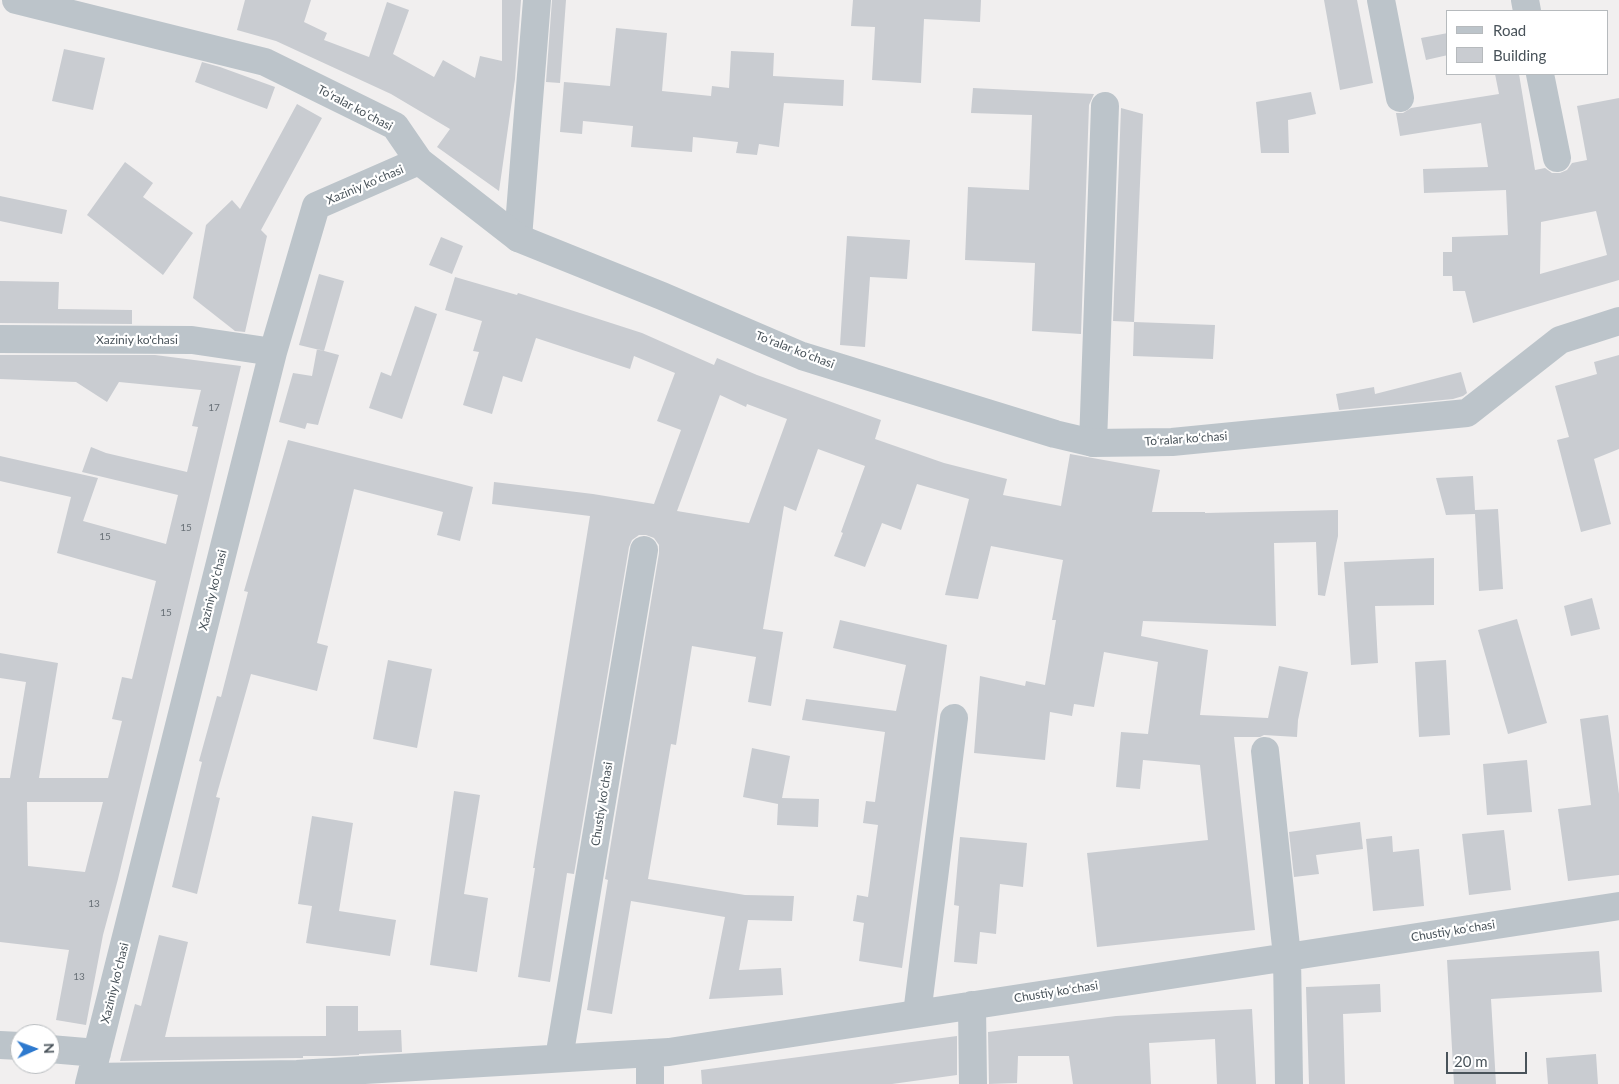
<!DOCTYPE html>
<html>
<head>
<meta charset="utf-8">
<style>
  body { margin:0 }
  #map { position:relative; width:1619px; height:1084px; overflow:hidden; background:#f1efef; font-family:Lato,sans-serif }
  canvas { display:block }
  .legend { position:absolute; left:1446px; top:10px; width:162px; height:65px; box-sizing:border-box; background:#fff; border:1px solid #b6babd; margin:0; padding:6px 9px; list-style:none; font-size:15px; color:#49535a }
  .legend li { display:flex; align-items:center; gap:10px; height:25px }
  .legend b { width:25px; border:1px solid #b6babd }
  .north { position:absolute; left:10px; top:1024px; width:50px; height:50px; box-sizing:border-box; background:#fff; border:1px solid #b6babd; border-radius:50%; rotate:88deg; font-size:14px; font-weight:700; line-height:20px; text-align:center; color:#49535a }
  .north::after { content:''; display:block; margin:auto; width:18px; height:22px; background:#2d79ce; clip-path:polygon(50% 0,100% 100%,50% 72%,0 100%) }
  .scale { position:absolute; left:1446px; top:1052px; width:81px; height:22px; box-sizing:border-box; border:2px solid #49535a; border-top:0; padding-left:6px; font-size:15px; line-height:18px; white-space:nowrap; color:#49535a; -webkit-text-stroke:4px #fff; paint-order:stroke }
</style>
</head>
<body>
<div id="map">
<canvas width="1619" height="1084"></canvas>
<ul class="legend">
<li><b style="height:6px;background:#bcc4ca"></b>Road</li>
<li><b style="height:14px;background:#c9ccd1"></b>Building</li>
</ul>
<div class="north">N</div>
<div class="scale">20 m</div>
</div>
<script>
const ctx = document.querySelector('canvas').getContext('2d');
ctx.lineJoin = 'round';
function paint(path, color) {
  ctx.fillStyle = color;
  ctx.fill(path, 'evenodd');
}
function toPath(rows) {
  const path = new Path2D();
  for (const r of rows) {
    path.moveTo(r[0], r[1]);
    for (let i = 2; i < r.length; i += 2) path.lineTo(r[i], r[i + 1]);
  }
  return path;
}
function strokePath(path, color, width, dash) {
  ctx.strokeStyle = color;
  ctx.lineWidth = width;
  ctx.lineCap = dash ? 'butt' : 'round';
  ctx.setLineDash(dash || []);
  ctx.stroke(path);
}
function label(font, color, halo, rows, align = 'center') {
  ctx.font = font + ' Lato,sans-serif';
  ctx.lineWidth = 4.5;
  ctx.setLineDash([]);
  ctx.textBaseline = 'middle';
  ctx.strokeStyle = halo;
  ctx.fillStyle = color;
  for (const [text, x, y, turn = 0] of rows) {
    ctx.save();
    ctx.translate(x, y);
    ctx.rotate((+turn || 0) * Math.PI / 180);
    ctx.textAlign = isNaN(turn) ? turn : align;
    if (halo) ctx.strokeText(text, 0, 0);
    ctx.fillText(text, 0, 0);
    ctx.restore();
  }
}
paint(toPath([
  [245,0,311,0,304,22,327,33,324,40,369,57,387,2,409,10,393,54,434,77,443,60,475,78,480,56,502,61,502,0,521,0,515,79,499,191,437,147,450,129,391,94,276,41,237,30],
  [552,0,566,0,560,83,546,82],
  [853,0,981,0,980,22,924,19,921,83,872,80,875,27,851,26],
  [1324,0,1357,0,1373,83,1340,90],
  [616,28,667,33,662,91,711,96,712,86,729,88,731,51,774,53,773,76,844,80,843,106,784,103,779,147,759,144,757,155,736,153,738,142,693,137,692,152,631,147,633,126,583,121,582,134,560,132,564,82,610,86],
  [1448,33,1448,55,1426,60,1421,38],
  [64,49,105,58,93,110,52,101],
  [202,62,220,67,275,87,267,109,195,82],
  [1495,74,1519,74,1535,170,1545,168,1552,173,1560,173,1567,170,1572,163,1587,160,1577,106,1619,98,1619,280,1473,323,1465,291,1453,291,1452,276,1443,276,1443,252,1452,252,1452,237,1508,235,1506,190,1424,193,1423,169,1488,167,1481,123,1400,136,1396,113,1403,113,1411,108,1499,94],
  [1596,211,1607,255,1540,274,1541,222],
  [973,88,1094,94,1089,105,1081,334,1032,331,1035,263,965,260,968,187,1029,190,1032,115,971,113],
  [1311,92,1316,114,1288,120,1289,153,1261,153,1256,102],
  [297,104,322,118,261,230,267,236,245,332,235,331,193,298,206,225,232,200,240,209],
  [1121,108,1143,114,1134,322,1113,321],
  [125,162,153,183,143,197,193,233,163,275,87,215],
  [0,196,67,210,62,234,0,221],
  [847,236,910,240,907,279,870,277,865,347,840,345],
  [441,237,463,246,452,274,429,265],
  [319,274,344,281,324,351,299,345],
  [455,277,517,295,518,293,642,333,714,365,717,358,757,375,881,420,875,439,944,463,1007,479,1003,495,1061,506,1070,454,1160,470,1152,512,1205,512,1205,513,1338,510,1338,536,1325,596,1318,595,1316,542,1274,543,1276,626,1143,621,1141,636,1208,650,1200,715,1268,718,1279,666,1308,672,1298,720,1297,737,1264,735,1260,737,1234,737,1255,930,1097,947,1087,853,1208,840,1200,765,1143,760,1140,789,1116,787,1121,732,1148,734,1158,662,1104,652,1094,707,1074,704,1072,716,1050,712,1045,760,974,753,980,676,1025,686,1026,681,1045,685,1056,620,1052,620,1063,560,991,546,978,599,945,595,969,499,917,484,901,530,882,523,865,567,834,556,843,533,841,532,865,466,818,449,796,511,784,506,763,629,783,632,771,706,748,702,756,657,692,646,676,745,671,744,648,879,745,895,794,896,792,921,748,920,739,970,781,968,783,995,709,999,725,917,631,901,612,1014,587,1010,608,880,605,879,659,553,659,545,654,538,646,535,639,535,632,540,629,547,574,874,567,873,550,982,518,977,535,868,533,868,590,516,492,504,494,482,593,494,654,504,681,430,657,421,675,373,634,356,630,369,536,338,522,382,503,376,492,414,463,405,479,352,473,351,482,321,445,310],
  [720,395,746,407,747,404,787,419,749,523,677,511],
  [0,281,59,282,58,309,132,310,132,324,0,323],
  [415,306,437,314,402,419,369,408,381,372,391,376],
  [1134,322,1215,325,1213,359,1133,356],
  [317,349,339,355,318,425,307,423,305,429,279,422,293,373,312,376],
  [0,355,155,355,241,366,118,879,103,935,86,1025,56,1020,69,950,0,942,0,778,10,778,26,682,0,678,0,653,58,663,39,778,108,778,122,721,112,719,122,677,132,679,156,581,57,553,71,497,0,481,0,456,98,478,83,521,166,544,178,495,82,472,91,447,106,453,187,472,198,427,192,426,201,390,119,382,107,402,76,382,0,379],
  [27,802,103,802,85,872,28,866],
  [1619,355,1619,449,1594,459,1611,524,1581,532,1557,440,1569,437,1555,386,1597,374,1594,362],
  [1461,372,1467,393,1463,396,1453,399,1339,410,1336,394,1374,387,1375,394],
  [288,440,473,487,460,541,437,535,443,512,354,489,317,643,328,646,317,691,251,674,216,797,220,798,197,894,172,887,202,762,199,761,217,696,221,697,248,592,244,591],
  [1473,476,1475,510,1498,509,1503,589,1479,591,1475,514,1446,515,1436,478],
  [1434,558,1434,605,1375,606,1378,663,1351,665,1344,562],
  [1592,598,1600,629,1571,636,1564,606],
  [1517,619,1547,723,1508,734,1478,630],
  [840,620,947,645,902,968,859,961,864,923,853,921,857,895,868,897,878,825,863,823,866,801,875,802,885,732,802,720,806,699,896,711,906,665,833,648],
  [388,660,432,669,417,748,373,739],
  [1446,660,1450,735,1419,737,1415,662],
  [1608,715,1619,794,1619,875,1568,881,1558,809,1591,805,1580,719],
  [752,748,790,756,782,798,819,799,818,827,777,825,778,804,743,797],
  [1527,760,1532,812,1487,815,1483,764],
  [454,791,480,795,464,894,488,898,477,972,430,965],
  [312,816,353,823,339,911,396,920,390,956,306,943,312,906,298,904],
  [1360,822,1363,849,1316,855,1319,874,1294,877,1289,832],
  [1504,830,1511,890,1469,895,1462,834],
  [1392,836,1393,852,1419,849,1424,906,1373,911,1366,839],
  [960,837,1027,843,1023,887,1000,884,996,934,980,932,977,964,954,962,959,906,954,905],
  [159,935,188,942,165,1037,326,1036,326,1006,358,1006,358,1031,401,1030,402,1052,359,1054,359,1055,335,1056,303,1056,303,1058,296,1058,120,1061,135,1004,141,1006],
  [1599,951,1602,992,1491,999,1496,1084,1454,1084,1447,960],
  [1380,984,1381,1012,1343,1014,1345,1084,1309,1084,1306,987],
  [1252,1009,1256,1084,1217,1084,1215,1039,1149,1043,1151,1084,1073,1084,1069,1056,1018,1056,1017,1083,989,1084,988,1032,1116,1016],
  [957,1036,957,1075,892,1084,702,1084,701,1070],
  [1596,1054,1598,1084,1548,1084,1546,1058]
]), '#c9ccd1');
strokePath(toPath([
  [1381,0,1400,98],
  [1525,0,1527,11],
  [1540,74,1557,158],
  [518,238,537,0],
  [0,339,192,340,273,352],
  [1093,443,1105,106],
  [1265,751,1287,956,1289,1084],
  [972,1005,973,1084],
  [917,1014,954,718],
  [0,1045,20,1046],
  [50,1049,97,1053],
  [650,1053,650,1084],
  [559,1058,644,550],
  [91,1077,297,1074,669,1052,1619,906],
  [89,1084,273,352,316,206,419,161]
]), '#bcc4ca', 28);
strokePath(toPath([
  [16,0,265,62,395,126,419,161,518,238,662,296,802,356,1055,434,1093,443,1172,442,1467,413,1560,340,1619,321]
]), '#bcc4ca', 28);
label('10px', '#697178', null, [
  ["17",214,408],
  ["15",186,528],
  ["15",105,537],
  ["15",166,613],
  ["13",94,904],
  ["13",79,977]
]);
label('12px', '#49535a', '#fff', [
  ["Toʻralar koʻchasi",355,108,28],
  ["Xaziniy koʻchasi",365,185,-23],
  ["Xaziniy ko'chasi",137,340],
  ["Toʻralar koʻchasi",795,350,21],
  ["Toʻralar koʻchasi",1186,439,-4],
  ["Xaziniy koʻchasi",213,590,-76],
  ["Chustiy koʻchasi",602,804,-81],
  ["Chustiy koʻchasi",1453,931,-9],
  ["Xaziniy koʻchasi",115,983,-76],
  ["Chustiy koʻchasi",1056,992,-9]
]);
</script>
</body>
</html>
